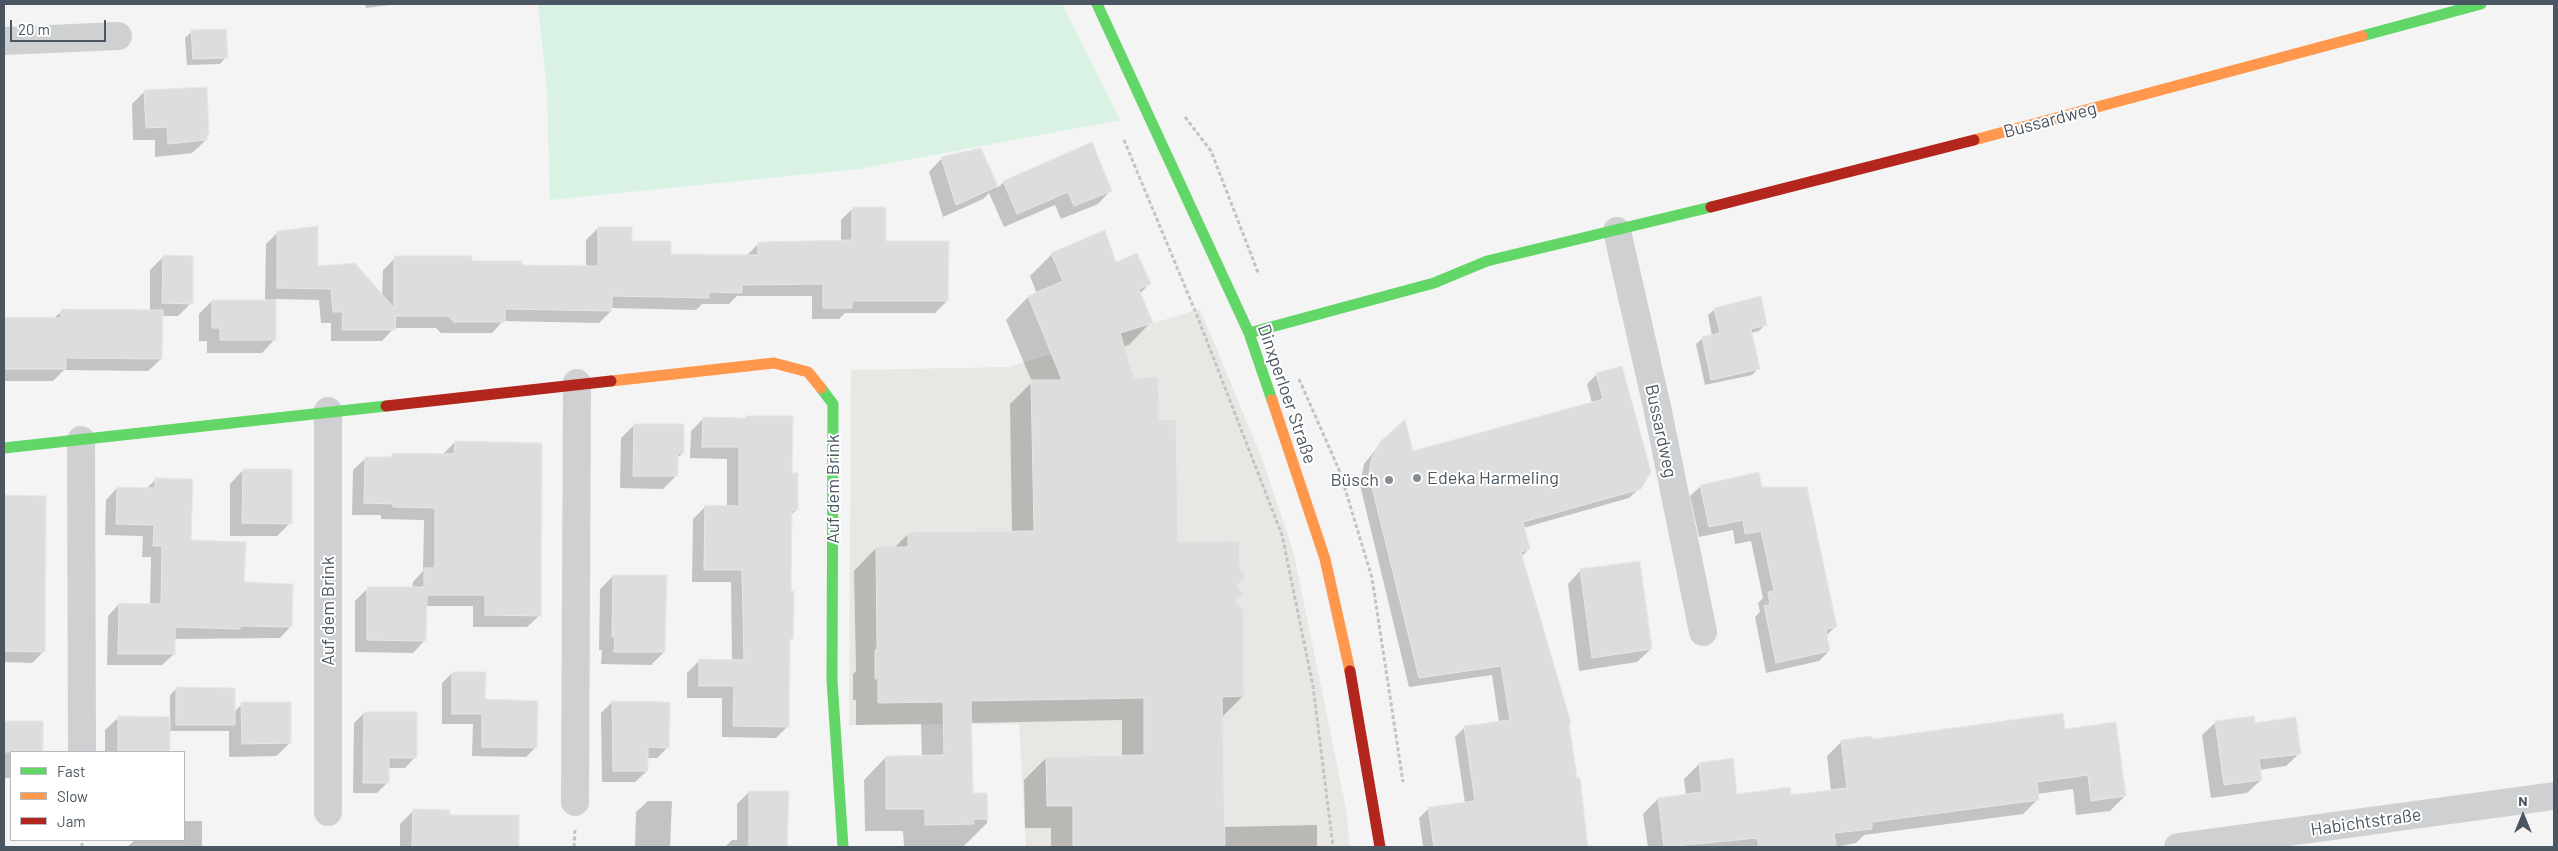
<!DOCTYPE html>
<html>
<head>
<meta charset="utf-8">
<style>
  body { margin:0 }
  #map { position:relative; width:2558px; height:851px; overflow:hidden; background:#f4f4f4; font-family:Barlow,sans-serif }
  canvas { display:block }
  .frame { position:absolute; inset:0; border:5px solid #4a5661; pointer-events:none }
  .legend { position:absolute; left:10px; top:751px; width:175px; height:90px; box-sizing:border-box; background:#fff; border:1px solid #b7bbc0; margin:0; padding:6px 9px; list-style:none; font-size:15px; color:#4a5661 }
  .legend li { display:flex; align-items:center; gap:10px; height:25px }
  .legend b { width:25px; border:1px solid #b7bbc0 }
  .north { position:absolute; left:2498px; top:791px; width:50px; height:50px; -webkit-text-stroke:4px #fff; paint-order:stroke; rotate:0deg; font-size:14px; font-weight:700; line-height:20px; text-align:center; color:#4a5661 }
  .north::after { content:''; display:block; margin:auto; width:18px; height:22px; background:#4a5661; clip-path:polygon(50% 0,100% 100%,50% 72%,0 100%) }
  .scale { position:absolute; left:10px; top:20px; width:96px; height:22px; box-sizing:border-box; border:2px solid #4a5661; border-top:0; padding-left:6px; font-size:15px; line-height:18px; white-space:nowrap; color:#4a5661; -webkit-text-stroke:4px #fff; paint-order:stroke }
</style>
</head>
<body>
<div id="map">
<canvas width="2558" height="851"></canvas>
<div class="frame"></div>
<ul class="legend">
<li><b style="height:6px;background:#63d668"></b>Fast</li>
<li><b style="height:6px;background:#ff974d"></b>Slow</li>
<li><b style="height:6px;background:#b3261e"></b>Jam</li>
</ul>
<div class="north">N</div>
<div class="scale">20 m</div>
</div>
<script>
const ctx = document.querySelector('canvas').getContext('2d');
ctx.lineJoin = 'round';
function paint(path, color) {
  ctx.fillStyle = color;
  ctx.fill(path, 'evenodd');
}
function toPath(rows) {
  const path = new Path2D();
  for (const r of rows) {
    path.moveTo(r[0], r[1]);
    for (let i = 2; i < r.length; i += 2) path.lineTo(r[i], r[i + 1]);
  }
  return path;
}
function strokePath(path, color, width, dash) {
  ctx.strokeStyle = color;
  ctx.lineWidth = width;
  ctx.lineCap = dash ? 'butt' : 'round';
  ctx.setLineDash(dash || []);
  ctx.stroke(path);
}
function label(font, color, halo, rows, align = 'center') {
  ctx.font = font + ' Barlow,sans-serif';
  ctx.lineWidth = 4;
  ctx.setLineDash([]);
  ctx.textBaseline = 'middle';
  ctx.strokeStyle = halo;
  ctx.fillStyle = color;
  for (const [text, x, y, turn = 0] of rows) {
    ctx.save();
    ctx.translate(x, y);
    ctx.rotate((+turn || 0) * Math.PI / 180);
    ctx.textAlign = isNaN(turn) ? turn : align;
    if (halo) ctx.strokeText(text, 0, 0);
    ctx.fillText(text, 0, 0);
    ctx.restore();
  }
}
paint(toPath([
  [1200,309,1261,456,1293,550,1346,809,1350,847,1026,847,1019,724,849,725,851,370,1008,367]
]), '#e8e7e3');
paint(toPath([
  [538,4,1062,4,1120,120,859,169,550,200,547,93]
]), '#d9f2e3');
paint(toPath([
  [365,4,398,4,366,8],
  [192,31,226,57,220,64,187,65,185,38],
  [145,91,208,133,206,140,192,153,155,157,155,140,133,140,132,104],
  [981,150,997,188,1004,182,1111,190,1098,204,1061,219,1055,205,1004,227,989,193,983,199,943,217,929,172,942,158],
  [853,208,885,243,947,301,935,313,845,313,839,319,812,319,812,296,737,296,729,304,702,304,696,310,611,308,611,311,599,323,503,321,492,333,441,333,436,328,394,328,382,341,331,341,331,323,321,323,319,300,275,299,275,339,262,353,207,353,207,341,199,341,199,314,212,301,265,301,266,244,278,232,317,268,382,297,383,270,395,258,521,266,586,267,586,240,598,228,670,255,747,255,759,243,841,242,841,220],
  [1052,254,1115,264,1149,284,1140,294,1151,322,1129,345,1122,347,1133,379,1157,421,1177,543,1235,586,1233,602,1243,696,1221,718,1223,827,1317,825,1317,847,1051,847,1051,828,1025,828,1024,780,1046,758,1122,757,1122,720,970,723,972,795,986,795,987,823,964,846,904,846,903,831,865,831,864,780,886,757,922,757,921,724,856,725,856,700,853,700,853,674,856,671,854,571,876,548,894,548,909,533,1012,533,1010,404,1032,382,1006,320,1028,297,1037,294,1030,276],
  [163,257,191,303,178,316,161,316,161,359,148,371,64,370,53,381,4,381,4,318,53,319,62,311,150,311,150,270],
  [1715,309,1765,325,1759,331,1751,333,1758,369,1752,375,1705,385,1696,344,1703,338,1712,336,1708,315],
  [1597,374,1640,488,1629,498,1523,528,1529,549,1521,557,1570,722,1568,724,1576,780,1578,779,1587,847,1423,847,1419,818,1429,808,1465,803,1455,737,1465,727,1499,722,1492,675,1409,687,1360,485,1364,464,1381,443,1412,453,1592,403,1587,384],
  [791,417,791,474,796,510,790,516,792,638,789,641,788,726,776,738,722,737,722,698,687,698,687,673,699,661,732,661,731,582,692,582,693,519,706,506,727,507,727,459,690,458,691,431,703,419],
  [634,425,683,453,676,459,676,476,663,489,620,488,621,438],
  [455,442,540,615,527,627,473,627,473,606,425,606,425,640,413,653,355,652,355,601,368,588,412,588,413,582,423,571,424,520,381,519,381,515,352,515,353,470,366,458,389,458,393,454,442,455],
  [243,470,290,523,277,536,230,536,230,484],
  [156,479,190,541,243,583,291,626,280,638,174,639,174,654,162,665,107,665,108,616,119,604,150,605,151,557,142,557,143,536,105,535,106,500,117,488,146,489],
  [1701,486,1761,489,1835,627,1826,636,1829,651,1819,661,1766,673,1755,617,1760,612,1758,603,1763,598,1751,541,1735,544,1733,530,1699,537,1690,496],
  [4,496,45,497,44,651,32,663,4,662],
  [1581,570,1651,649,1637,662,1579,671,1568,584],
  [613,576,664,652,651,665,601,664,602,650,599,650,600,589],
  [452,673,536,747,526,757,472,756,473,724,442,724,442,683],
  [176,689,234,712,242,704,290,743,276,756,229,757,229,731,169,731,168,752,105,752,105,730,119,717,170,718,170,695],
  [612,702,668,747,657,758,647,758,647,771,635,782,602,782,601,713],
  [364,713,415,757,405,768,387,768,387,783,377,793,353,793,354,723],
  [4,722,42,722,42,752,11,752,11,778,4,778],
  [2216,722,2254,724,2300,753,2286,766,2259,770,2261,780,2247,793,2211,798,2202,735],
  [2063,730,2125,796,2110,811,2076,815,2073,789,2037,794,2038,799,2023,814,1864,835,1856,843,1835,847,1648,847,1643,814,1658,799,1686,795,1684,779,1699,764,1736,796,1790,796,1831,791,1827,756,1842,741],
  [749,792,787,792,787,847,725,847,732,840,737,840,737,804],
  [648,801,672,801,670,847,635,847,636,812],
  [414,810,449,816,518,817,518,847,400,847,400,824],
  [184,821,202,821,202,847,127,847,135,840,184,840]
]), '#0003');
const building = toPath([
  [226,29,228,58,193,59,191,30,226,29],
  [207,87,209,134,207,134,207,140,168,144,167,127,146,128,144,90,207,87],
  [1092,142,1112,191,1074,206,1068,192,1017,214,1003,181,1092,142],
  [981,148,998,186,956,205,941,157,981,148],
  [852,207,886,207,886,241,949,241,948,301,852,301,852,308,823,308,823,284,742,285,742,293,709,292,709,298,612,296,612,311,505,309,505,322,454,322,448,316,396,316,395,330,342,330,343,312,333,312,331,289,277,288,277,231,318,226,318,266,355,263,394,308,394,256,472,256,472,261,522,261,522,265,598,266,598,227,632,227,632,241,671,241,671,254,758,255,758,242,852,240,852,207],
  [1105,230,1116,262,1137,253,1151,284,1139,289,1153,323,1120,333,1134,378,1158,377,1159,420,1176,420,1178,542,1239,541,1240,569,1246,576,1236,586,1244,593,1235,602,1243,610,1244,696,1222,697,1225,847,1073,847,1073,806,1047,806,1046,757,1144,755,1144,698,971,701,973,793,987,793,988,819,973,819,974,824,925,825,925,809,886,809,886,756,944,755,943,702,878,703,878,679,875,679,875,650,877,650,876,547,908,547,908,532,1034,531,1031,380,1062,380,1028,296,1063,281,1051,253,1105,230],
  [163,255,193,256,193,304,162,303,163,255],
  [1761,296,1767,325,1751,329,1760,369,1711,380,1702,337,1720,333,1714,308,1761,296],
  [212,300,276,300,276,340,220,340,220,328,212,328,212,300],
  [61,309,163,310,162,359,66,358,66,369,4,369,4,317,61,318,61,309],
  [1622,366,1651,472,1641,489,1523,522,1530,549,1521,552,1571,723,1569,723,1577,778,1580,778,1588,847,1434,847,1428,807,1475,801,1464,726,1510,720,1501,666,1419,678,1369,475,1371,460,1380,442,1405,419,1413,451,1603,399,1596,373,1622,366],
  [746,416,793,416,792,473,798,473,798,510,792,510,791,591,794,591,794,608,793,639,790,639,789,727,733,726,734,686,699,686,699,659,744,660,742,570,704,570,705,505,739,506,739,447,702,447,703,417,746,418,746,416],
  [634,424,684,424,684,454,678,453,678,476,633,476,634,424],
  [455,441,542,443,541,616,485,615,485,595,427,595,426,641,367,640,367,587,424,587,424,568,435,568,435,508,393,507,393,504,364,503,365,457,392,457,393,453,454,454,455,441],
  [243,469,292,469,292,524,242,523,243,469],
  [1759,472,1762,487,1807,487,1837,627,1826,629,1830,651,1776,663,1764,606,1770,605,1768,592,1774,591,1761,531,1745,534,1743,520,1709,527,1700,485,1759,472],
  [155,478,193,479,191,540,246,542,244,582,293,584,292,627,240,626,240,629,175,627,175,654,118,654,119,603,161,604,162,546,153,546,154,525,116,524,117,487,155,488,155,478],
  [4,495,46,496,45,652,4,651,4,495],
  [1640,561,1652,649,1592,658,1580,569,1640,561],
  [613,575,667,575,665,652,614,652,615,637,612,637,613,575],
  [452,672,486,672,485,699,538,701,537,748,482,747,482,714,452,714,452,672],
  [176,687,235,688,235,725,176,725,176,687],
  [612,701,670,702,669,748,648,747,648,771,613,771,612,701],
  [241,702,291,702,291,743,242,744,241,702],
  [364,712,417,712,417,758,389,758,389,783,363,783,364,712],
  [2063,713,2065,729,2116,722,2126,796,2091,801,2088,775,2037,782,2039,800,1872,822,1872,829,1834,833,1836,847,1759,847,1757,838,1664,847,1658,798,1702,792,1699,763,1733,758,1737,794,1790,787,1791,795,1847,788,1841,740,1871,736,1872,739,2063,713],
  [118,716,170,717,170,752,118,752,118,716],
  [2254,716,2255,723,2296,717,2301,754,2259,759,2262,780,2224,785,2215,721,2254,716],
  [4,721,43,721,43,752,4,752,4,721],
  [749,791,789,791,787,847,749,847,749,791],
  [413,809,450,810,450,815,519,815,519,847,412,847,413,809]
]);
paint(building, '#ddddde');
strokePath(building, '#e5e6e7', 1);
strokePath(toPath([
  [1185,117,1211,151,1259,275],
  [1124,140,1198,318,1282,535,1313,686,1333,847],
  [1299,379,1340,472,1372,578,1403,782],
  [82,847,82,840],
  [574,847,575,830]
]), '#bcc7c4', 3, [4, 2.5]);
strokePath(toPath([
  [4,41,118,36],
  [1617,231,1657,407,1703,632],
  [328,411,328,812],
  [81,440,82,752],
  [575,802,577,383],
  [2178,847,2554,796]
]), '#ced0d2', 28);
strokePath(toPath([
  [1097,4,1249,333,1272,400],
  [2362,36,2481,4],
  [1249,333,1434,283,1487,261,1711,207],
  [821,388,833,404,832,680,843,847],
  [4,448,386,406]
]), '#63d668', 11);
strokePath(toPath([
  [1974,140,2362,36],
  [611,381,774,363,808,372,821,388],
  [1272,400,1325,559,1350,671]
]), '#ff974d', 11);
strokePath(toPath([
  [1711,207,1974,140],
  [386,406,611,381],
  [1350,671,1380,847]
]), '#b3261e', 11);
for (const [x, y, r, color] of [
  [1417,478,5,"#868d94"],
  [1389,480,5,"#868d94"]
]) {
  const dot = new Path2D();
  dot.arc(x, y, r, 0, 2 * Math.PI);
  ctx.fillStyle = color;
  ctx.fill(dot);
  strokePath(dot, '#fff', 2);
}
label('18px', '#4a5661', '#fff', [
  ["Bussardweg",2050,120,-15],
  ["Dinxperloer Straße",1287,394,71],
  ["Bussardweg",1661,431,78],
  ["Auf dem Brink",833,489,-90],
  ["Auf dem Brink",328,611,-90],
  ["Habichtstraße",2366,822,-8]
]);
label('18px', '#4a5661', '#fff', [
  ["Edeka Harmeling",1427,478],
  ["Büsch",1379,480,"right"]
], 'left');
</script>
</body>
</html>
